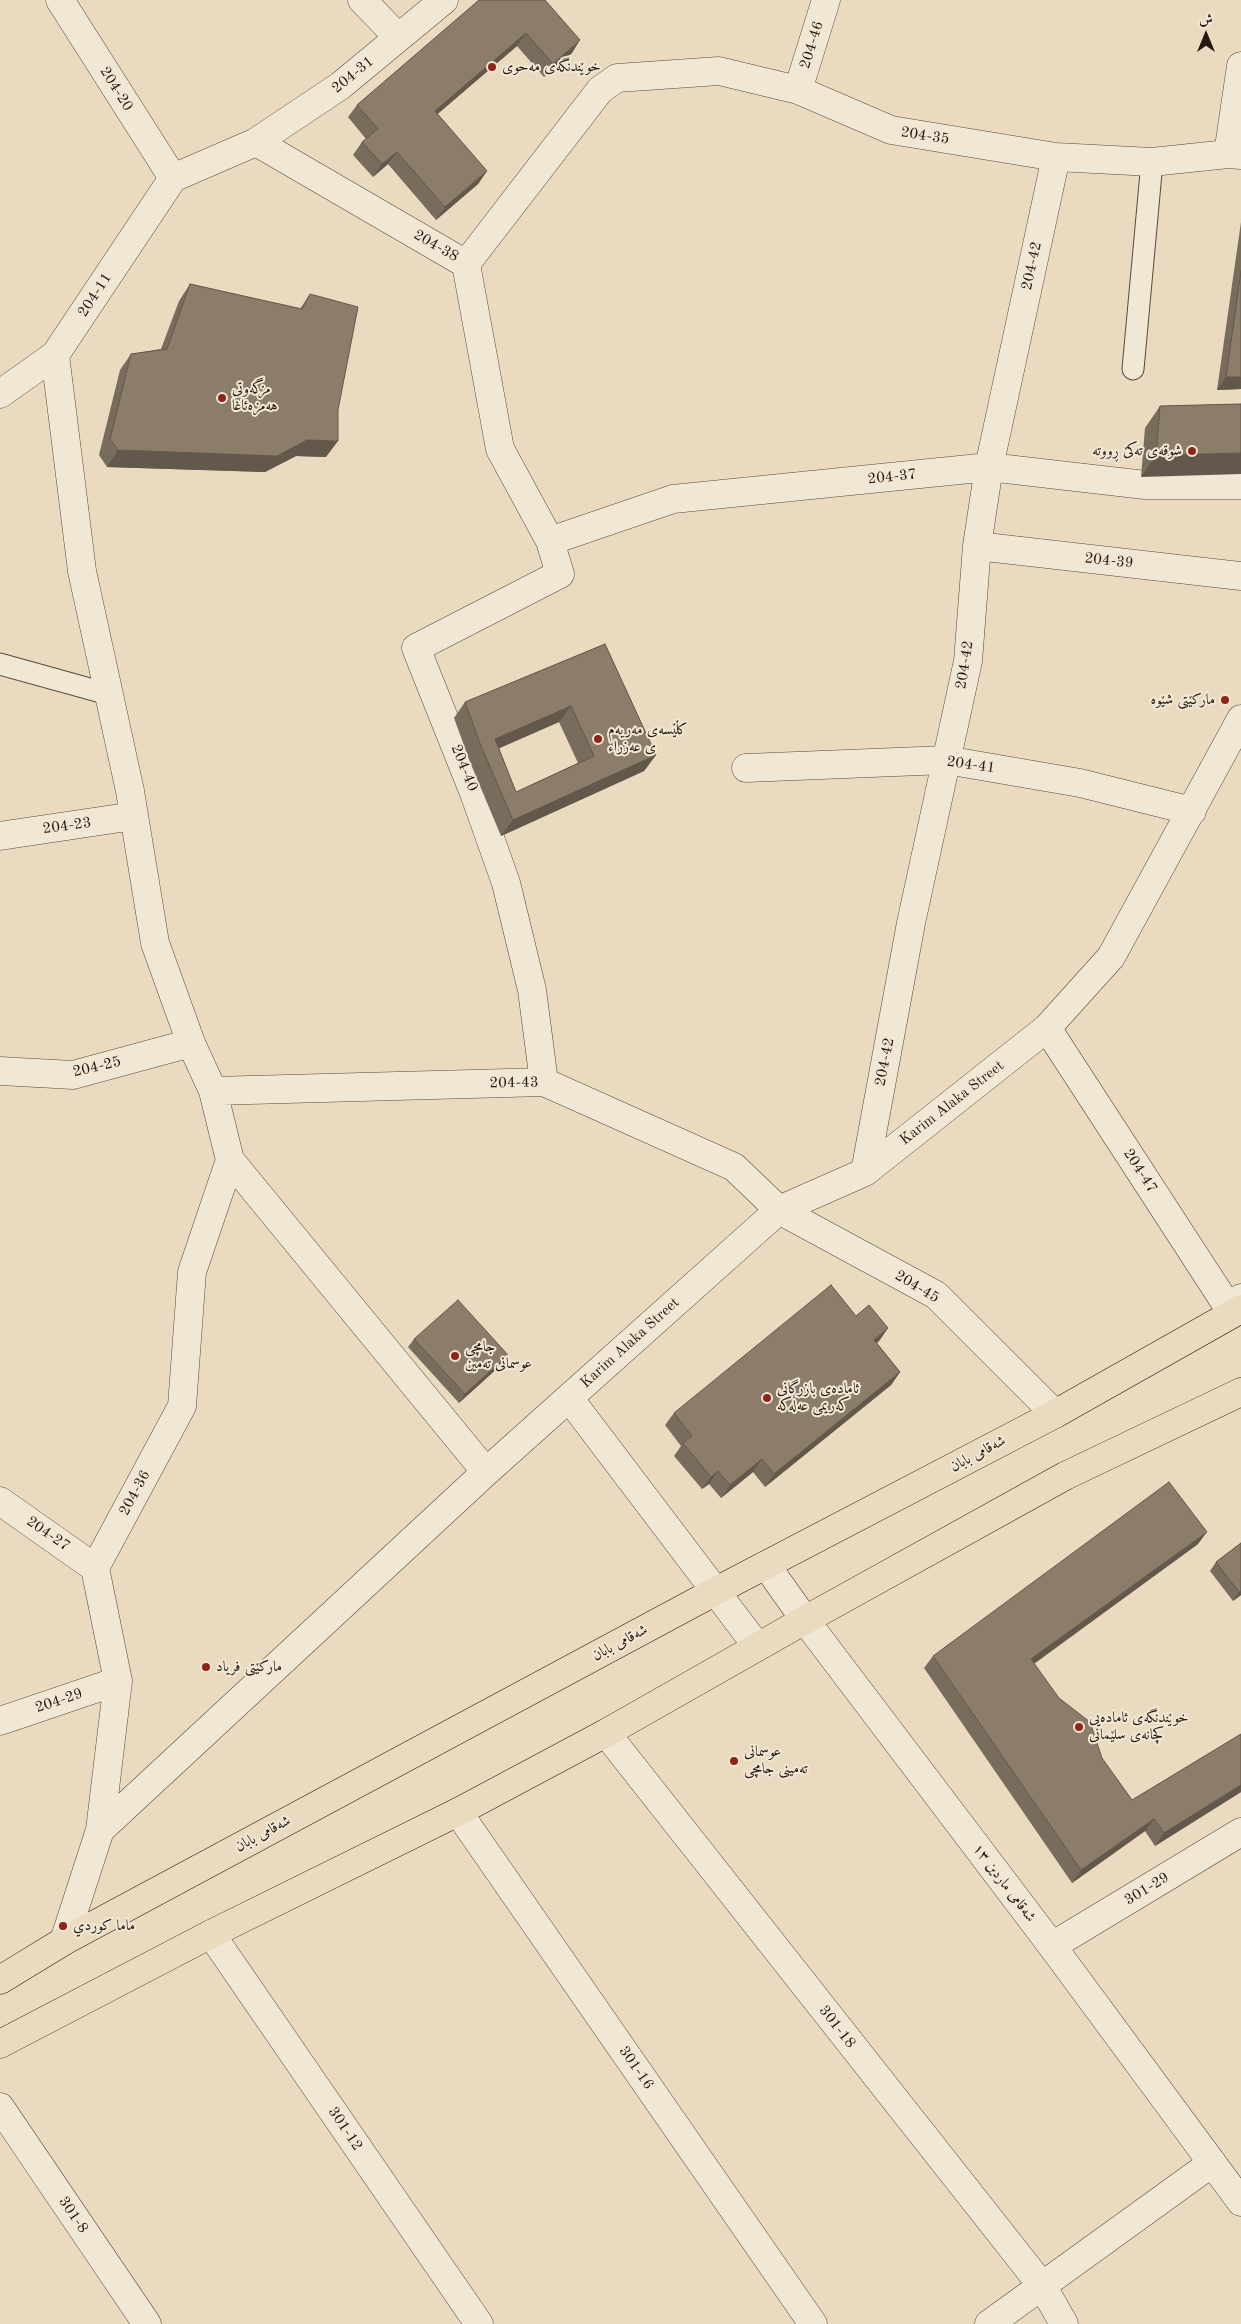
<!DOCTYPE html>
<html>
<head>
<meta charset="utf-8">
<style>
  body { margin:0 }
  #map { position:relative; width:1241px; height:2324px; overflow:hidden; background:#eadabf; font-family:"Old Standard TT",Amiri,serif }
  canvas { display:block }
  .north { position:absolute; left:1181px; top:10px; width:50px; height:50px; -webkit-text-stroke:4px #f1e7d5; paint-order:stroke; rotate:0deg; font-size:14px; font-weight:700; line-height:20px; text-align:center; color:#26190f }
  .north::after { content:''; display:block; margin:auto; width:18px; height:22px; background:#26190f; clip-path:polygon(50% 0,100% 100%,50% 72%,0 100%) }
</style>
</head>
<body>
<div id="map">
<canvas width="1241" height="2324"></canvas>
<div class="north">ش</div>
</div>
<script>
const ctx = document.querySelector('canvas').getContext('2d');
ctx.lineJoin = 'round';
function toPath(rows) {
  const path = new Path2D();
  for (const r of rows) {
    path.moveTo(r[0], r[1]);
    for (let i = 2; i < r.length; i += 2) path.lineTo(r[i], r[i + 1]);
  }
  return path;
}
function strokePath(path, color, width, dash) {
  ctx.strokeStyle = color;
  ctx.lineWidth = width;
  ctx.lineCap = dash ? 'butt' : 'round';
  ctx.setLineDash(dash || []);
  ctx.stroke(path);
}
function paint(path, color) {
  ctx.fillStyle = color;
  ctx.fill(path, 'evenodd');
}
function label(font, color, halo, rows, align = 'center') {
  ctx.font = font + ' "Old Standard TT",Amiri,serif';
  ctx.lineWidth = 4;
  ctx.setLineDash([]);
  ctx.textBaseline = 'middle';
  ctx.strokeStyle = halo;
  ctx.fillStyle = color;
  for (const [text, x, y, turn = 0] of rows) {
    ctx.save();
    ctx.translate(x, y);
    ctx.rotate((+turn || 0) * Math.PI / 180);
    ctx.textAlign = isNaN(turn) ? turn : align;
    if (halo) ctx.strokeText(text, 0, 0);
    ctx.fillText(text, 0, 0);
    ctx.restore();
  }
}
const service = toPath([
  [1133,369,1152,162],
  [0,664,108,694]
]);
const minor = toPath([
  [60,0,173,178],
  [362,0,398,37],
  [798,90,826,0],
  [256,142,340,86,444,0],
  [1228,154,1241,66],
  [173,178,256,142,466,264,500,449,550,541,560,574,416,648,474,793,506,883,532,990,544,1082],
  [466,264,600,90,617,78,719,71,798,90,891,130,1056,157,1152,162,1228,154,1241,155],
  [55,355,82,571,130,791,155,943,191,1043,213,1091,230,1160,486,1472],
  [0,394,55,355,173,178],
  [550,541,673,499,989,467,1145,485,1241,485],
  [977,546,1241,576],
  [746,768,946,760,1080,783,1192,811],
  [0,836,134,816],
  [1047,1028,1232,1313,1241,1298],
  [0,1071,73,1075,191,1043],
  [213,1091,544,1082,734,1167,779,1210,936,1295,1055,1414],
  [865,1172,911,923,968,661,977,546,989,467,1056,157],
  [569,1398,757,1646],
  [0,1501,95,1568],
  [0,1721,118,1681],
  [606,1733,1043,2287,1064,2324],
  [458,1812,813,2324],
  [100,1830,118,1681,95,1568,182,1406,192,1272,230,1160],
  [211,1934,479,2324],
  [64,1941,100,1830,486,1472,779,1210,865,1172,1047,1028,1111,957,1241,719],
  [1052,1946,1241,1832],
  [0,2107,147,2324],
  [989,2324,1212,2163]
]);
const tertiary = toPath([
  [766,1565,805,1620,1052,1946,1241,2202]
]);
const primary = toPath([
  [0,1980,64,1941,716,1591,1055,1414,1241,1309],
  [0,2044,211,1934,458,1812,606,1733,805,1620,1065,1476,1241,1392]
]);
strokePath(service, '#57493b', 23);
strokePath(minor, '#57493b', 29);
strokePath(tertiary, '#57493b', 29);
strokePath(primary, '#26190f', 29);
strokePath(service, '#f1e7d5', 21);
strokePath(minor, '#f1e7d5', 28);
strokePath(tertiary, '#f1e7d5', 28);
strokePath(primary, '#eadabf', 28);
paint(toPath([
  [479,0,572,53,544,77,517,46,437,114,487,171,478,184,436,220,388,164,373,177,353,155,362,142,366,139,348,117,357,105],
  [1241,222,1241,389,1217,390],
  [190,284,300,309,310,294,326,457,296,456,265,472,107,467,99,455,120,370,131,354,161,349,179,301],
  [1241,404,1141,477,1145,428,1160,406],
  [605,644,656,755,644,771,501,836,470,762,454,718,465,702],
  [559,722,578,763,516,792,499,748],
  [856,1316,888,1328,879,1341,877,1343,900,1372,891,1385,765,1487,753,1472,721,1498,709,1484,702,1489,674,1456,681,1446,665,1425,674,1413],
  [414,1339,502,1364,459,1403,408,1347],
  [1241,1543,1241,1595,1233,1601,1210,1571,1216,1562],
  [1198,1544,1034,1664,1132,1800,1241,1734,1241,1792,1155,1846,1145,1831,1072,1883,924,1668,933,1656]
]), '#786c5c');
paint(toPath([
  [526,33,517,46,426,124,435,111],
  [580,40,572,53,544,77,553,64],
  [397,152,388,164,373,177,382,164],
  [487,171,478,184,436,220,445,207],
  [1226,377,1241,377,1241,389,1217,390],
  [307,440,338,441,326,457,296,456,265,472,107,467,118,450],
  [1241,453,1241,474,1141,477,1156,455],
  [571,706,559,722,484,755,495,739],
  [656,755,644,771,501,836,513,820],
  [888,1328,879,1341,865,1352,874,1340],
  [508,1355,502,1364,459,1403,465,1394],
  [900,1372,891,1385,765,1487,774,1474],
  [762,1459,753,1472,721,1498,730,1485],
  [718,1471,709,1484,702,1489,711,1477],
  [1207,1532,1198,1544,1022,1672,1031,1659],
  [1241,1591,1241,1595,1233,1601,1239,1592],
  [1241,1785,1241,1792,1155,1846,1164,1833],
  [1154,1819,1145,1831,1072,1883,1081,1870]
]), '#62584b');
const building = toPath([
  [479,0,545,0,580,40,553,64,526,33,435,111,487,171,445,207,397,152,382,164,362,142,378,129,357,105,479,0],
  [1241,271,1241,377,1226,377,1241,271],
  [190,284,302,309,310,294,358,307,338,410,338,441,307,440,277,456,118,450,110,439,131,354,167,349,190,284],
  [1241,404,1241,453,1156,455,1160,406,1241,404],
  [605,644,656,755,513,820,481,746,465,702,605,644],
  [571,706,594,756,516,792,495,739,571,706],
  [831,1285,856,1316,869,1305,888,1328,874,1340,900,1372,774,1474,762,1459,730,1485,718,1471,711,1477,683,1443,692,1436,674,1413,831,1285],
  [458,1300,508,1355,465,1394,414,1339,458,1300],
  [1169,1482,1207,1532,1031,1659,1059,1698,1090,1722,1102,1758,1132,1800,1241,1734,1241,1785,1164,1833,1154,1819,1081,1870,933,1656,1169,1482],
  [1241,1543,1241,1591,1239,1592,1216,1562,1241,1543]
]);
paint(building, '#8c7d6b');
strokePath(building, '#62584b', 1);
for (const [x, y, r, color] of [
  [492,67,5,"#8f2418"],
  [222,398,5,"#8f2418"],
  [1192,451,5,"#8f2418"],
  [1225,700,5,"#8f2418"],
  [598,739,5,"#8f2418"],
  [455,1356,5,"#8f2418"],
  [767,1398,5,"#8f2418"],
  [206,1667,5,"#8f2418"],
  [1079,1727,5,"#8f2418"],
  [734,1761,5,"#8f2418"],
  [63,1926,5,"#8f2418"]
]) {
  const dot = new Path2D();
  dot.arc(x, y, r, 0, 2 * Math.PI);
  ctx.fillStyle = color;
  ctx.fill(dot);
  strokePath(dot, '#f1e7d5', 2);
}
label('15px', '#26190f', '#f1e7d5', [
  ["204-46",812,45,-73],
  ["204-31",353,75,-39],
  ["204-20",116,89,58],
  ["204-35",925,136,9],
  ["204-38",436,246,30],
  ["204-42",1032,266,-78],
  ["204-11",95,295,-57],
  ["204-37",892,477,-6],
  ["204-39",1109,561,6],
  ["204-42",965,665,-81],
  ["204-41",971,765,8],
  ["204-40",464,768,68],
  ["204-23",67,826,-8],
  ["204-42",885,1062,-79],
  ["204-25",97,1067,-13],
  ["204-43",514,1083,-1],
  ["Karim Alaka Street",952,1103,-38],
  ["204-47",1140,1171,57],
  ["204-45",917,1287,31],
  ["Karim Alaka Street",630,1343,-42],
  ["شەقامی بابان",978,1454,-28],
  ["204-36",135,1493,-62],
  ["204-27",48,1534,35],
  ["شەقامی بابان",620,1643,-28],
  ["204-29",59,1701,-18],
  ["شەقامی بابان",263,1834,-28],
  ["شەقامی ماردین ١٣",1004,1883,53],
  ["301-29",1147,1889,-31],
  ["301-18",837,2027,52],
  ["301-16",636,2068,55],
  ["301-12",345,2129,56],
  ["301-8",73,2215,56]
]);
label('15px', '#26190f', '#f1e7d5', [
  ["خوێندنگەی مەحوی",502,67],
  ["مزگەوتی",232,389],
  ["هەمزەئاغا",232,406],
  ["شوقەی تەکێ ڕووتە",1182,451,"right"],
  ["مارکێتی شێوە",1215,700,"right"],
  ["کڵێسەی مەریەم",608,730],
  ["ی عەزراء",608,747],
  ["جامچی",465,1347],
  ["عوسمانی تەمین",465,1364],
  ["ئامادەی بازرگانی",777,1389],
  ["کەریمی عەلەکە",777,1406],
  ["مارکێتی فریاد",216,1667],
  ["خوێندنگەی ئامادەیی",1089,1718],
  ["کچانەی سلێمانی",1089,1735],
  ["عوسمانی",744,1752],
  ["تەمینی جامچی",744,1769],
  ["ماما كوردي",73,1926]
], 'left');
</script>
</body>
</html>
